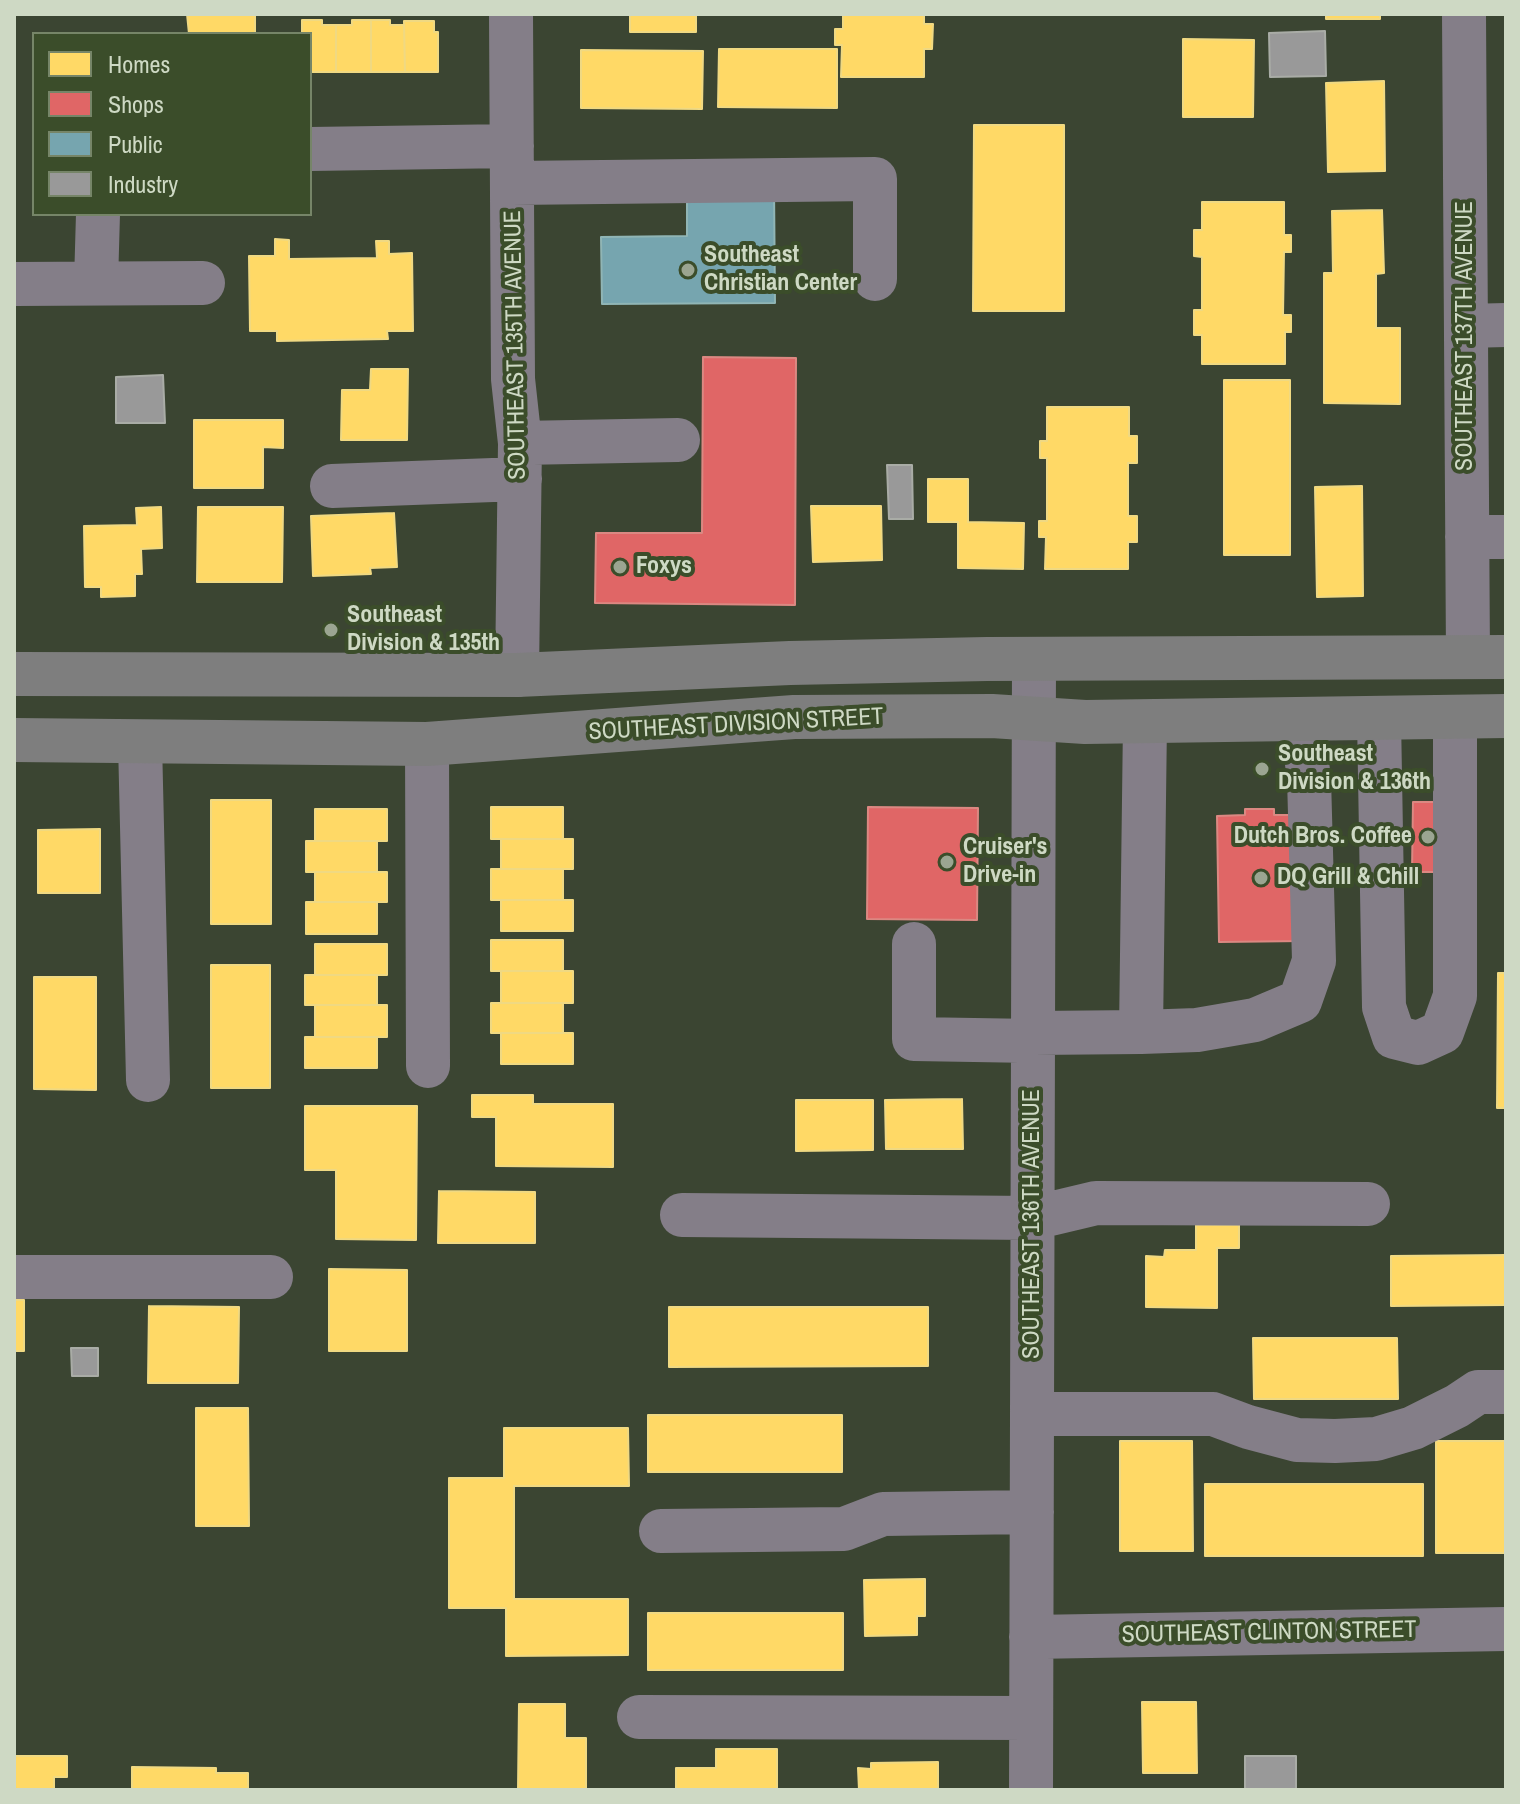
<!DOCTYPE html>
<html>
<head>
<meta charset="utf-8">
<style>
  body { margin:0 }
  #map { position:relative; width:1520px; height:1804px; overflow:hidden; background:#3b4532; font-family:"Archivo Narrow",sans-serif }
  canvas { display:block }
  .frame { position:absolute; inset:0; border:16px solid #ced9c4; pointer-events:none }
  .legend { position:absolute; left:32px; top:32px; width:280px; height:184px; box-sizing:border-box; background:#3b4d2a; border:2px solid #768568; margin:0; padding:10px 14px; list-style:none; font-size:24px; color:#ced9c4 }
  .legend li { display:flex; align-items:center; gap:16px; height:40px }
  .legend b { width:40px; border:2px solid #768568 }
</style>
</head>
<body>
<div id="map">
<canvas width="1520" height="1804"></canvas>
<div class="frame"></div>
<ul class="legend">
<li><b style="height:22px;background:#ffd966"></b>Homes</li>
<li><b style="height:22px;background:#e06666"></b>Shops</li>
<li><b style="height:22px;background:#76a5af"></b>Public</li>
<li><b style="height:22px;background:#999"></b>Industry</li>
</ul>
</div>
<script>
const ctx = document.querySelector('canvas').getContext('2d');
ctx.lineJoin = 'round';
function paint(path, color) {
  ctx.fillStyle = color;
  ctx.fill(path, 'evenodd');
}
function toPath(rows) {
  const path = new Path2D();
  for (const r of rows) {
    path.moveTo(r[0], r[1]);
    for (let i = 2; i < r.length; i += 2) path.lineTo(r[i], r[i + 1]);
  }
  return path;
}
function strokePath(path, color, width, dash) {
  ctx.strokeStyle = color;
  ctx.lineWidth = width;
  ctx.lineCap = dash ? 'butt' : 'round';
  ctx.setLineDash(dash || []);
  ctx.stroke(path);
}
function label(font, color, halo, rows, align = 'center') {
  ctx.font = font + ' "Archivo Narrow",sans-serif';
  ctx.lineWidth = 8;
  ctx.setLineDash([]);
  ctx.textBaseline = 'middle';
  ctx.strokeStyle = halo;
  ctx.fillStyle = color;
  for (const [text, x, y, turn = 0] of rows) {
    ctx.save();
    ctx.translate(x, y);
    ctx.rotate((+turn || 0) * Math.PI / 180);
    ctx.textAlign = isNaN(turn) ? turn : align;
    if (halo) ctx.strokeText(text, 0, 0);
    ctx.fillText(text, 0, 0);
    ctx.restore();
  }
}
const homes = toPath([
  [187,14,255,14,255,34,189,34,187,14],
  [630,14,696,14,696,32,630,32,630,14],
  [843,14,924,14,924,24,933,24,932,49,924,49,924,77,841,77,842,45,835,45,835,29,843,29,843,14],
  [1326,14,1380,14,1380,19,1326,19,1326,14],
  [302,20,322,20,322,25,336,25,336,72,310,72,310,34,302,34,302,20],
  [352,20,371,20,371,72,336,72,336,25,352,25,352,20],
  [371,20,390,20,390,25,404,25,405,72,371,72,371,20],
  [404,21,434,21,434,32,438,32,438,72,405,72,404,21],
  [1183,39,1254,40,1253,117,1183,117,1183,39],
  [719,49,837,49,837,108,718,107,719,49],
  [581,50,703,51,702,109,581,108,581,50],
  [1384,81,1385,171,1328,172,1326,83,1384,81],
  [974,125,1064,125,1064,311,973,311,974,125],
  [1202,202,1284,202,1284,235,1291,235,1291,252,1284,252,1283,315,1291,315,1291,332,1285,332,1285,364,1202,364,1202,335,1194,335,1194,310,1202,310,1202,257,1194,256,1194,230,1202,230,1202,202],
  [1382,210,1384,273,1376,274,1376,328,1400,328,1400,404,1324,403,1324,273,1333,273,1332,211,1382,210],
  [275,239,289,240,289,259,377,258,376,241,389,241,389,254,412,253,413,331,387,331,388,339,277,341,277,331,250,331,249,256,275,256,275,239],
  [371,369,408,369,407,440,341,440,342,390,370,390,371,369],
  [1224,380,1290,380,1290,555,1224,555,1224,380],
  [1047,407,1129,407,1129,436,1137,436,1137,463,1128,463,1128,516,1137,516,1137,542,1128,542,1128,569,1045,569,1046,537,1039,537,1039,521,1047,521,1047,458,1040,458,1040,441,1047,441,1047,407],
  [194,420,283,420,283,448,263,447,263,488,194,488,194,420],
  [928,479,968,479,968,522,1024,523,1023,569,958,568,958,522,928,522,928,479],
  [1362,486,1363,596,1317,597,1315,487,1362,486],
  [811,506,881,506,882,560,813,562,811,506],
  [161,507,162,548,141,549,142,574,135,574,135,596,101,597,101,587,85,587,84,526,137,525,136,508,161,507],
  [198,507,283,507,282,582,197,582,198,507],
  [394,513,397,567,370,568,371,574,313,576,311,516,394,513],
  [211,800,271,800,271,924,211,924,211,800],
  [491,807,563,807,563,839,491,839,491,807],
  [315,809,387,809,387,841,315,841,315,809],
  [100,829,100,893,38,893,38,830,100,829],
  [501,839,573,839,573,869,501,869,501,839],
  [306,841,377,841,377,872,306,872,306,841],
  [491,869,563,869,563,900,491,900,491,869],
  [315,872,387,872,387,902,315,902,315,872],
  [501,900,573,900,573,931,501,931,501,900],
  [306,902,377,902,377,934,306,934,306,902],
  [491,940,563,940,563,971,491,971,491,940],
  [315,944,387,944,387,975,315,975,315,944],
  [211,965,270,965,270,1088,211,1088,211,965],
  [501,971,573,971,573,1003,501,1003,501,971],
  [1498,973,1506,973,1506,1108,1497,1108,1498,973],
  [305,975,377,975,377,1005,305,1005,305,975],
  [34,977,96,977,96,1090,34,1089,34,977],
  [491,1003,563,1003,563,1033,491,1033,491,1003],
  [315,1005,387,1005,387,1037,315,1037,315,1005],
  [501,1033,573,1033,573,1064,501,1064,501,1033],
  [305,1037,377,1037,377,1068,305,1068,305,1037],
  [472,1095,533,1095,533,1104,613,1104,613,1167,496,1166,496,1117,472,1117,472,1095],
  [962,1099,963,1149,886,1149,885,1100,962,1099],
  [796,1100,873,1100,873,1150,796,1151,796,1100],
  [305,1106,417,1106,416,1240,336,1239,336,1170,305,1170,305,1106],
  [439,1191,535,1192,535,1243,438,1243,439,1191],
  [1196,1225,1239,1225,1239,1248,1217,1248,1217,1308,1146,1307,1146,1256,1164,1257,1165,1250,1196,1250,1196,1225],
  [1506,1255,1506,1305,1391,1306,1391,1256,1506,1255],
  [329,1269,407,1270,407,1351,329,1351,329,1269],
  [14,1300,24,1300,24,1351,14,1351,14,1300],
  [149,1306,239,1307,238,1383,148,1383,149,1306],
  [669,1307,928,1307,928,1366,669,1367,669,1307],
  [1253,1338,1397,1338,1398,1399,1254,1399,1253,1338],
  [196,1408,248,1408,249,1526,196,1526,196,1408],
  [648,1415,842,1415,842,1472,648,1472,648,1415],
  [504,1428,628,1428,629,1486,514,1486,514,1599,628,1599,628,1655,506,1656,506,1608,449,1608,449,1478,504,1478,504,1428],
  [1120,1441,1192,1441,1193,1551,1120,1551,1120,1441],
  [1436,1441,1506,1441,1506,1553,1436,1553,1436,1441],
  [1205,1484,1423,1484,1423,1556,1205,1556,1205,1484],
  [925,1579,925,1616,917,1616,917,1635,865,1636,864,1580,925,1579],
  [648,1613,843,1613,843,1670,648,1670,648,1613],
  [1142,1702,1196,1702,1197,1773,1143,1773,1142,1702],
  [519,1704,565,1704,565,1738,586,1738,586,1790,518,1790,519,1704],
  [716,1749,777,1749,777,1790,676,1790,676,1768,716,1768,716,1749],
  [14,1756,67,1756,67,1777,54,1777,54,1790,14,1790,14,1756],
  [938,1762,938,1790,859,1790,858,1768,871,1769,871,1763,938,1762],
  [132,1767,216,1768,216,1773,248,1773,248,1790,132,1790,132,1767]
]);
paint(homes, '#ffd966');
strokePath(homes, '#f0d982', 2);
const shops = toPath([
  [703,357,796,358,795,605,595,603,596,533,702,533,703,357],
  [1413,802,1443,802,1443,872,1412,872,1413,802],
  [868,807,978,808,977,920,867,919,868,807],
  [1245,809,1274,809,1274,815,1302,815,1304,941,1219,942,1217,816,1245,815,1245,809]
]);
paint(shops, '#e06666');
strokePath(shops, '#db8882', 2);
const public = toPath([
  [774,186,775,303,602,304,601,237,687,236,687,187,774,186]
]);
paint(public, '#76a5af');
strokePath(public, '#90b5b5', 2);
const industry = toPath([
  [1325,31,1326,76,1270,77,1269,33,1325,31],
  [163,375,165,423,116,423,116,377,163,375],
  [887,465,912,465,913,519,889,519,887,465],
  [71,1348,98,1348,98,1376,72,1376,71,1348],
  [1245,1756,1296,1756,1296,1790,1245,1790,1245,1756]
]);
paint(industry, '#999');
strokePath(industry, '#a9aca6', 2);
strokePath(toPath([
  [511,14,513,379,520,443,517,675],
  [1464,14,1468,657],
  [310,149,512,146],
  [512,183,875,179,875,279],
  [96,283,98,214],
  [14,284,203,283],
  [1466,326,1506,325],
  [520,443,678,440],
  [332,486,520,479],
  [1467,537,1506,537],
  [1379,718,1384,1007,1394,1037,1418,1043,1442,1032,1455,996,1455,717],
  [140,742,148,1080],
  [427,744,428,1066],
  [914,944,914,1039,1034,1041],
  [1141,1032,1197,1030,1255,1020,1300,1001,1314,961,1309,778,1301,720],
  [1034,1033,1141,1032,1145,722],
  [682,1215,1033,1218,1096,1203,1368,1204],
  [14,1277,271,1277],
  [1033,1414,1213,1414,1248,1427,1297,1440,1335,1441,1376,1439,1413,1428,1457,1406,1478,1392,1506,1392],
  [661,1531,844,1529,883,1514,1032,1512],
  [1031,1637,1506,1629],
  [639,1717,1031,1718],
  [1031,1790,1034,659]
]), '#847e88', 44);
strokePath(toPath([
  [14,674,517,675,790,663,987,659,1506,657],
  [14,740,427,744,794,717,992,716,1085,722,1506,716]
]), '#7e7e7e', 44);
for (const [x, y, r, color] of [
  [688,270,8,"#9ba591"],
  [620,567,8,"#9ba591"],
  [331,630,8,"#9ba591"],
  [1262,769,8,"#9ba591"],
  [1428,837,8,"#9ba591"],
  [947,862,8,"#9ba591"],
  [1261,878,8,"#9ba591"]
]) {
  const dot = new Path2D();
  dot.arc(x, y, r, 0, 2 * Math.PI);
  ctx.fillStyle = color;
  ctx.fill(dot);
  strokePath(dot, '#3b4d2a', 3);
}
label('bold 24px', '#ced9c4', '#3b4d2a', [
  ["Southeast",704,256],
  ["Christian Center",704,284],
  ["Foxys",636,567],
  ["Southeast",347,616],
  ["Division & 135th",347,644],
  ["Southeast",1278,755],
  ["Division & 136th",1278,783],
  ["Dutch Bros. Coffee",1412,837,"right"],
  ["Cruiser's",963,848],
  ["Drive-in",963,876],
  ["DQ Grill & Chill",1277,878]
], 'left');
label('24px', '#ced9c4', '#3b4d2a', [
  ["SOUTHEAST 137TH AVENUE",1466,336,-90],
  ["SOUTHEAST 135TH AVENUE",516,345,-91],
  ["SOUTHEAST DIVISION STREET",736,725,-3],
  ["SOUTHEAST 136TH AVENUE",1033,1224,-90],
  ["SOUTHEAST CLINTON STREET",1269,1633,-1]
]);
</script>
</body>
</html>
